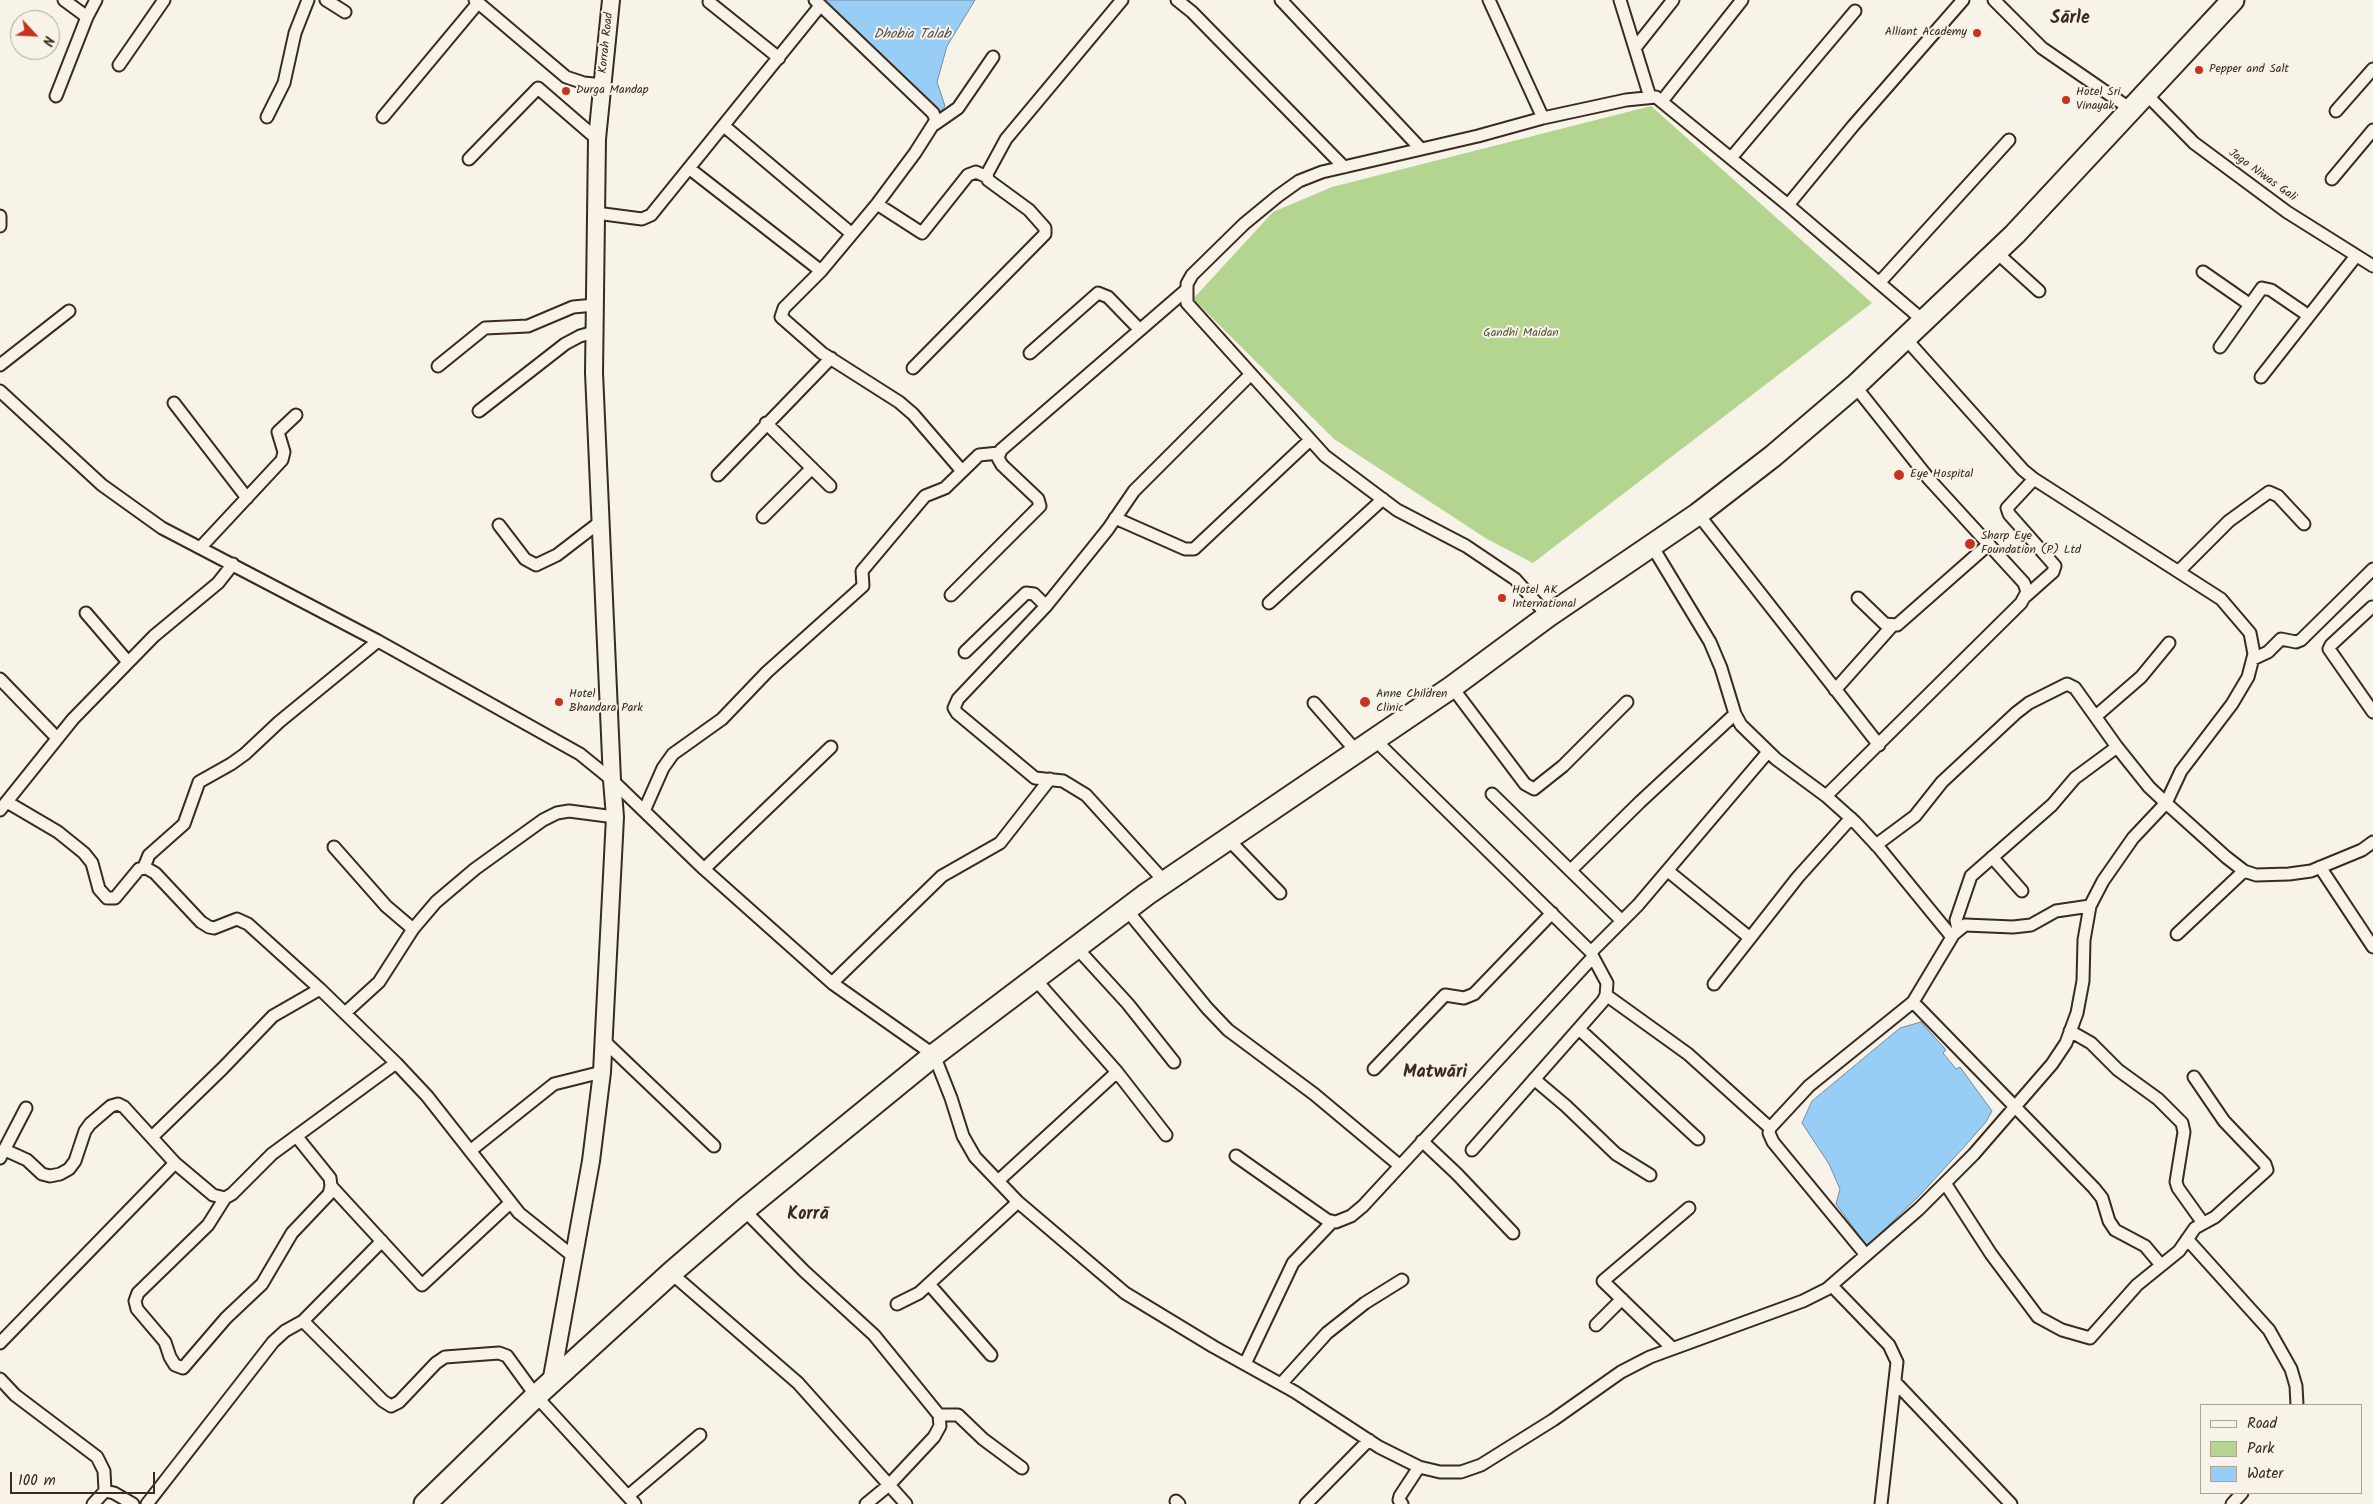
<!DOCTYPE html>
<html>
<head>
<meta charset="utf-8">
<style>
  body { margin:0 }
  #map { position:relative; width:2373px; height:1504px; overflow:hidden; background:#f7f3e8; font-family:Kalam,sans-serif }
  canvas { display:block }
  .legend { position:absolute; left:2200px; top:1404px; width:162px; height:90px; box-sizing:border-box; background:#f7f3e8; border:1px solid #aca397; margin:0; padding:6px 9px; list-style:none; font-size:15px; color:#3b2a1e }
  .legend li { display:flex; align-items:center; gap:10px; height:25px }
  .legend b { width:25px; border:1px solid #aca397 }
  .north { position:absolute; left:10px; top:10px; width:50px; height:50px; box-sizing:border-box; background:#f7f3e8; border:1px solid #aca397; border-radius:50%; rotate:115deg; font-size:14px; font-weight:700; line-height:20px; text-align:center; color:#3b2a1e }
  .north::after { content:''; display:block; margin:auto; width:18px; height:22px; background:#c8321e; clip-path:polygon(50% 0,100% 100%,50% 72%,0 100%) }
  .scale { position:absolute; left:10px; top:1472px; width:145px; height:22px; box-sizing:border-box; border:2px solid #3b2a1e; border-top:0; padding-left:6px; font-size:15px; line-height:18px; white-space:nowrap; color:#3b2a1e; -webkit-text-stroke:4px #f7f3e8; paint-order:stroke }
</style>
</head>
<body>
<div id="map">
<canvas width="2373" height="1504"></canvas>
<ul class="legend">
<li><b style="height:6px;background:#f7f3e8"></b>Road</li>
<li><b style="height:14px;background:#b3d58f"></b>Park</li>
<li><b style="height:14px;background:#98cdf6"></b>Water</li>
</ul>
<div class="north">N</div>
<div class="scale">100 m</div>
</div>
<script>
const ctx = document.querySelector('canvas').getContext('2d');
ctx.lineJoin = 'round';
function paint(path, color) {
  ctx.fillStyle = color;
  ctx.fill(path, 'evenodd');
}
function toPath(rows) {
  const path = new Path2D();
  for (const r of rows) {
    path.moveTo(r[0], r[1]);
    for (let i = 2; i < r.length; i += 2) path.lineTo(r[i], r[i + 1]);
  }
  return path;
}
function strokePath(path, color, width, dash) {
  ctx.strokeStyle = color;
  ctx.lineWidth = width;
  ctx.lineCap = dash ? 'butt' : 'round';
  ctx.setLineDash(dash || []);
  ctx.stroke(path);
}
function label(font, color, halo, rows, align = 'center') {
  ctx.font = font + ' Kalam,sans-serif';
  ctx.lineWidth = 4;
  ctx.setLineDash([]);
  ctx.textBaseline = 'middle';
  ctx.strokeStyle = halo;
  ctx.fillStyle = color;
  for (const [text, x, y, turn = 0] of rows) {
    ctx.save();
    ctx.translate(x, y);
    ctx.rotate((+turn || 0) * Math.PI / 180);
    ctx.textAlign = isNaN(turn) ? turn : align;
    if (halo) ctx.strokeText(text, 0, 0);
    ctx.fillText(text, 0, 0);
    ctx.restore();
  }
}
paint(toPath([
  [1651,106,1872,303,1533,563,1487,539,1334,439,1193,299,1273,212,1332,187]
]), '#b3d58f');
const water = toPath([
  [825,0,975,0,947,46,937,82,945,106,938,114,825,0],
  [1921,1022,1946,1050,1943,1053,1956,1069,1960,1067,1992,1111,1986,1122,1964,1147,1919,1196,1867,1246,1836,1204,1840,1189,1829,1164,1802,1123,1812,1101,1900,1028,1921,1022]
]);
paint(water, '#98cdf6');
strokePath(water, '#738ca0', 1);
const street = toPath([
  [64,0,87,17,96,0],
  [326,0,345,12],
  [475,0,566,77,584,83,603,85],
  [815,0,933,113,936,120,915,153,877,204,821,271,784,308,781,317,822,353,899,402,913,414,962,471],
  [1177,0,1192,12,1344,167],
  [1281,0,1420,148],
  [1489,0,1543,118],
  [1620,0,1650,97],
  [1994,0,2042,48,2132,110],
  [709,2,779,58],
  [1635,48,1673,0],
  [119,65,164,0],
  [2146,94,2194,143,2287,212,2373,266],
  [56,96,87,17],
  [1662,101,1742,0],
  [2336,111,2373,69],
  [267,117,284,83,295,33,308,0],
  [383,117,478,3],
  [935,124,958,108,993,57],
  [724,126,852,234],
  [1731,158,1855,11],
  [469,159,538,88,597,139],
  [690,169,821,271],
  [2332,179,2373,130],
  [877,204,922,233,968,175,976,172,987,177],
  [1788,205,1853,126,1963,0],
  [596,213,642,219,651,215,820,6],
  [0,216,0,226],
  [1996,252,2039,291],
  [2203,272,2249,304],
  [1879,283,2009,140],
  [2220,347,2262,288,2271,290,2309,316],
  [1030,353,1098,293,1108,297,1140,330],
  [0,365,69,311],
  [438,366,485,328,528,326,573,307,595,305],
  [913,368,1045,234,1045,228,1029,210,988,180,987,174,1006,139,1122,0],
  [2261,377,2356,256],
  [0,391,102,485,162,528,378,641,580,754,612,780,704,869,832,983,934,1055,951,1098,963,1136,975,1157,1018,1202,1125,1293,1214,1347,1295,1392,1379,1447,1419,1467,1440,1472,1461,1472,1481,1465,1553,1420,1621,1372,1650,1357,1803,1301,1827,1289,1919,1209,1974,1154,2052,1064,2066,1043,2077,1013,2083,981,2084,940,2090,906,2103,881,2133,838,2166,803,2226,857,2244,871,2256,875,2289,874,2311,871,2362,850,2373,842],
  [174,403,247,498],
  [479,411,565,344,580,336,594,332],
  [766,423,830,486],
  [718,475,831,358],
  [1698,514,1879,745],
  [763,517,812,468],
  [1115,518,1185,549,1194,549,1310,440],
  [499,525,525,559,536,565,557,555,600,522],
  [1652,546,1710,642,1721,668,1735,714,1741,725,1776,759,1826,796,1855,822,1880,849,1952,937,1913,1002,1809,1086,1770,1128,1769,1133,1773,1142,1866,1255],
  [200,548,282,460,284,452,278,432,296,415],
  [2179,571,2229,521,2269,492,2278,496,2304,524],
  [951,595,1040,506,1038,499,1002,465,998,458,1001,450,1185,291],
  [2026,596,2053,572,2055,566,2009,514,2007,508,2034,479],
  [1858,598,1885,624,1897,625,1989,544],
  [1269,603,1383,499],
  [2372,607,2331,645,2329,649,2373,712],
  [86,613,128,662],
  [1548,616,1515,579,1466,546,1397,510,1325,456,1187,303,1187,284,1192,275,1244,224,1278,196,1299,181,1322,172,1478,136,1543,118,1626,100,1656,97,1788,205,1925,322],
  [965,652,1026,593,1034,594,1046,606],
  [2253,659,2268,652,2281,639,2296,642,2301,640,2373,569],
  [0,679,57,738],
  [1452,687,1525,784,1534,789,1563,766,1627,702],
  [1835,690,1892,626],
  [1314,703,1357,752],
  [2096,716,2141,677,2169,643],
  [1492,794,1622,921],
  [1826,796,2021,603,2027,592,2024,583,1929,479,1855,386],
  [7,802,58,832,84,853,92,863,99,889,107,898,115,898,139,869,146,868,155,873,201,922,209,927,214,928,237,919,248,924,320,989,396,1063,427,1096,519,1213,574,1257],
  [0,810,73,719,154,636,218,583,233,564],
  [644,811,663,768,673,754,722,719,767,672,863,586,862,571,925,496,945,488,979,455,999,453],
  [1227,838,1280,893],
  [1876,845,1915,816,1942,782,2016,713,2029,703,2067,684,2075,688,2117,747,2149,787,2166,803,2181,771,2232,704,2248,677,2254,654,2250,633,2221,599,2034,479,2023,470,1906,339],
  [334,847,386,906,413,929],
  [1992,857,2022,891],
  [144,867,149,855,184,824,199,782,231,764,245,754,279,722,378,641],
  [2320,867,2373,947],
  [704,869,831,747],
  [1571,870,1640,802,1735,714],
  [1668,871,1750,938],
  [1165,882,1086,795,1063,781,1035,778,957,713,954,708,958,699,1046,606,1108,529,1134,491,1251,374],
  [1126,909,1207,1008,1228,1030,1314,1094,1399,1165],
  [1958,930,1956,920,1971,876,2052,805,2075,778,2117,747],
  [1954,934,1965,925,2013,927,2031,925,2056,911,2090,906],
  [2177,934,2244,871],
  [1075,946,1128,1004,1174,1062],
  [1591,952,1638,905,1768,752],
  [1034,978,1117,1072,1166,1135],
  [832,983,942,876,1000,843,1050,779],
  [1714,984,1798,877,1851,818],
  [1606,995,1688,1054,1770,1128],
  [1913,1002,2094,1188,2102,1198,2109,1221,2115,1230,2145,1246,2161,1265],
  [345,1013,379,982,413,929,436,902,475,869,543,820,557,813,569,811,615,817],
  [1579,1029,1698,1139],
  [2070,1031,2091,1043,2118,1070,2158,1099,2182,1123,2184,1132,2176,1182,2178,1188,2203,1223],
  [603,1040,714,1146],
  [1374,1069,1445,995,1464,998,1474,994,1552,913],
  [1534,1079,1566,1106,1616,1154,1650,1175],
  [152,1137,223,1068,273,1016,320,989],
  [1422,1141,1457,1174,1513,1233],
  [5,1150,27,1160,42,1174,50,1176,60,1174,69,1169,75,1161,85,1131,90,1124,111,1106,118,1104,124,1107,175,1163,213,1195,225,1198,232,1194,272,1154,396,1063],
  [1472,1150,1603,1001,1606,995,1607,983,1593,957],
  [470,1151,554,1084,602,1072],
  [1236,1156,1327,1220,1336,1222,1351,1216,1363,1206,1593,957,1591,952,1375,740],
  [0,1158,26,1108],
  [998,1181,1117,1072],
  [1945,1183,1991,1254,2038,1317,2062,1330,2090,1338,2137,1285,2179,1251,2195,1228,2215,1217,2267,1170,2265,1164,2224,1121,2194,1077],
  [331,1186,422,1285,510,1203],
  [225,1198,208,1225,138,1293,135,1301,137,1309,165,1342,170,1357,175,1365,183,1368,226,1318,262,1284,292,1233,329,1194,331,1186,330,1178,297,1137],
  [744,1210,804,1271,874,1335,939,1415,940,1426,934,1437,889,1485,866,1504],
  [2187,1239,2269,1330,2291,1369,2296,1386,2297,1405],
  [671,1273,798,1383,906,1504],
  [929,1284,991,1355],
  [1832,1286,1889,1345,1897,1362,1881,1504],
  [897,1304,919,1293,1018,1202],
  [303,1321,383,1401,391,1406,399,1402,436,1363,445,1357,499,1353,507,1356,536,1396,635,1504],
  [1596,1325,1622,1299],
  [0,1343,175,1163],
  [1671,1347,1603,1281,1689,1208],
  [1245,1364,1293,1263,1332,1222],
  [0,1379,15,1395,97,1457,104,1471,105,1491],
  [1895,1382,2011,1504],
  [1281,1384,1327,1333,1365,1303,1402,1280],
  [939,1415,958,1415,983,1439,1022,1468],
  [628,1496,700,1435],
  [1176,1501,1179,1504],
  [93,1504,105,1491,114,1493,133,1504],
  [147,1504,273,1342,285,1331,303,1321,382,1241],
  [1306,1504,1369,1440],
  [1402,1504,1399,1500,1400,1496,1419,1467],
  [2232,1504,2242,1493]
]);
const secondary = toPath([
  [551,1383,591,1161,602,1072,615,817,612,780,594,373,597,139,611,0]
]);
const highway = toPath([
  [425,1504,536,1396,671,1273,744,1210,934,1055,1147,894,1452,687,1548,616,1698,514,1773,456,1855,386,2015,234,2233,0]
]);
strokePath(street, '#3b2a1e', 15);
strokePath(secondary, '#3b2a1e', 20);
strokePath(highway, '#3b2a1e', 25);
strokePath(street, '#f7f3e8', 11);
strokePath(secondary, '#f7f3e8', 16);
strokePath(highway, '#f7f3e8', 21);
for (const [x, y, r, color] of [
  [1977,33,5,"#c8321e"],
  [2199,70,5,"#c8321e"],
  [566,91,5,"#c8321e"],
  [2066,100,5,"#c8321e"],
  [1899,475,6,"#c8321e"],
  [1970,544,6,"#c8321e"],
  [1502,598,5,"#c8321e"],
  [559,702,5,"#c8321e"],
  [1365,702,6,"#c8321e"]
]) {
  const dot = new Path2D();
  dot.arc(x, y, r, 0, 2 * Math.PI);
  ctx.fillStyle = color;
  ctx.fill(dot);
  strokePath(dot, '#f7f3e8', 2);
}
label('12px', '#3b2a1e', '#f7f3e8', [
  ["Alliant Academy",1967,33,"right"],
  ["Pepper and Salt",2209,70],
  ["Durga Mandap",576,91],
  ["Hotel Sri",2076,93],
  ["Vinayak",2076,107],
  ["Eye Hospital",1910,475],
  ["Sharp Eye",1981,537],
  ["Foundation (P) Ltd",1981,551],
  ["Hotel AK",1512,591],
  ["International",1512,605],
  ["Hotel",569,695],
  ["Bhandara Park",569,709],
  ["Anne Children",1376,695],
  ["Clinic",1376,709]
], 'left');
label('12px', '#3b2a1e', '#f7f3e8', [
  ["Korrah Road",607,43,-84],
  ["Jago Niwas Gali",2262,176,36]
]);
label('12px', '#59553a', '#f7f3e8', [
  ["Gandhi Maidan",1521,334]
]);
label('italic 14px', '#525354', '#f7f3e8', [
  ["Dhobia Talab",912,36]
]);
label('bold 18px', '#3b2a1e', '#f7f3e8', [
  ["Sārle",2070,20],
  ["Matwāri",1435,1074],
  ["Korrā",808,1216]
]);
</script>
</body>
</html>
